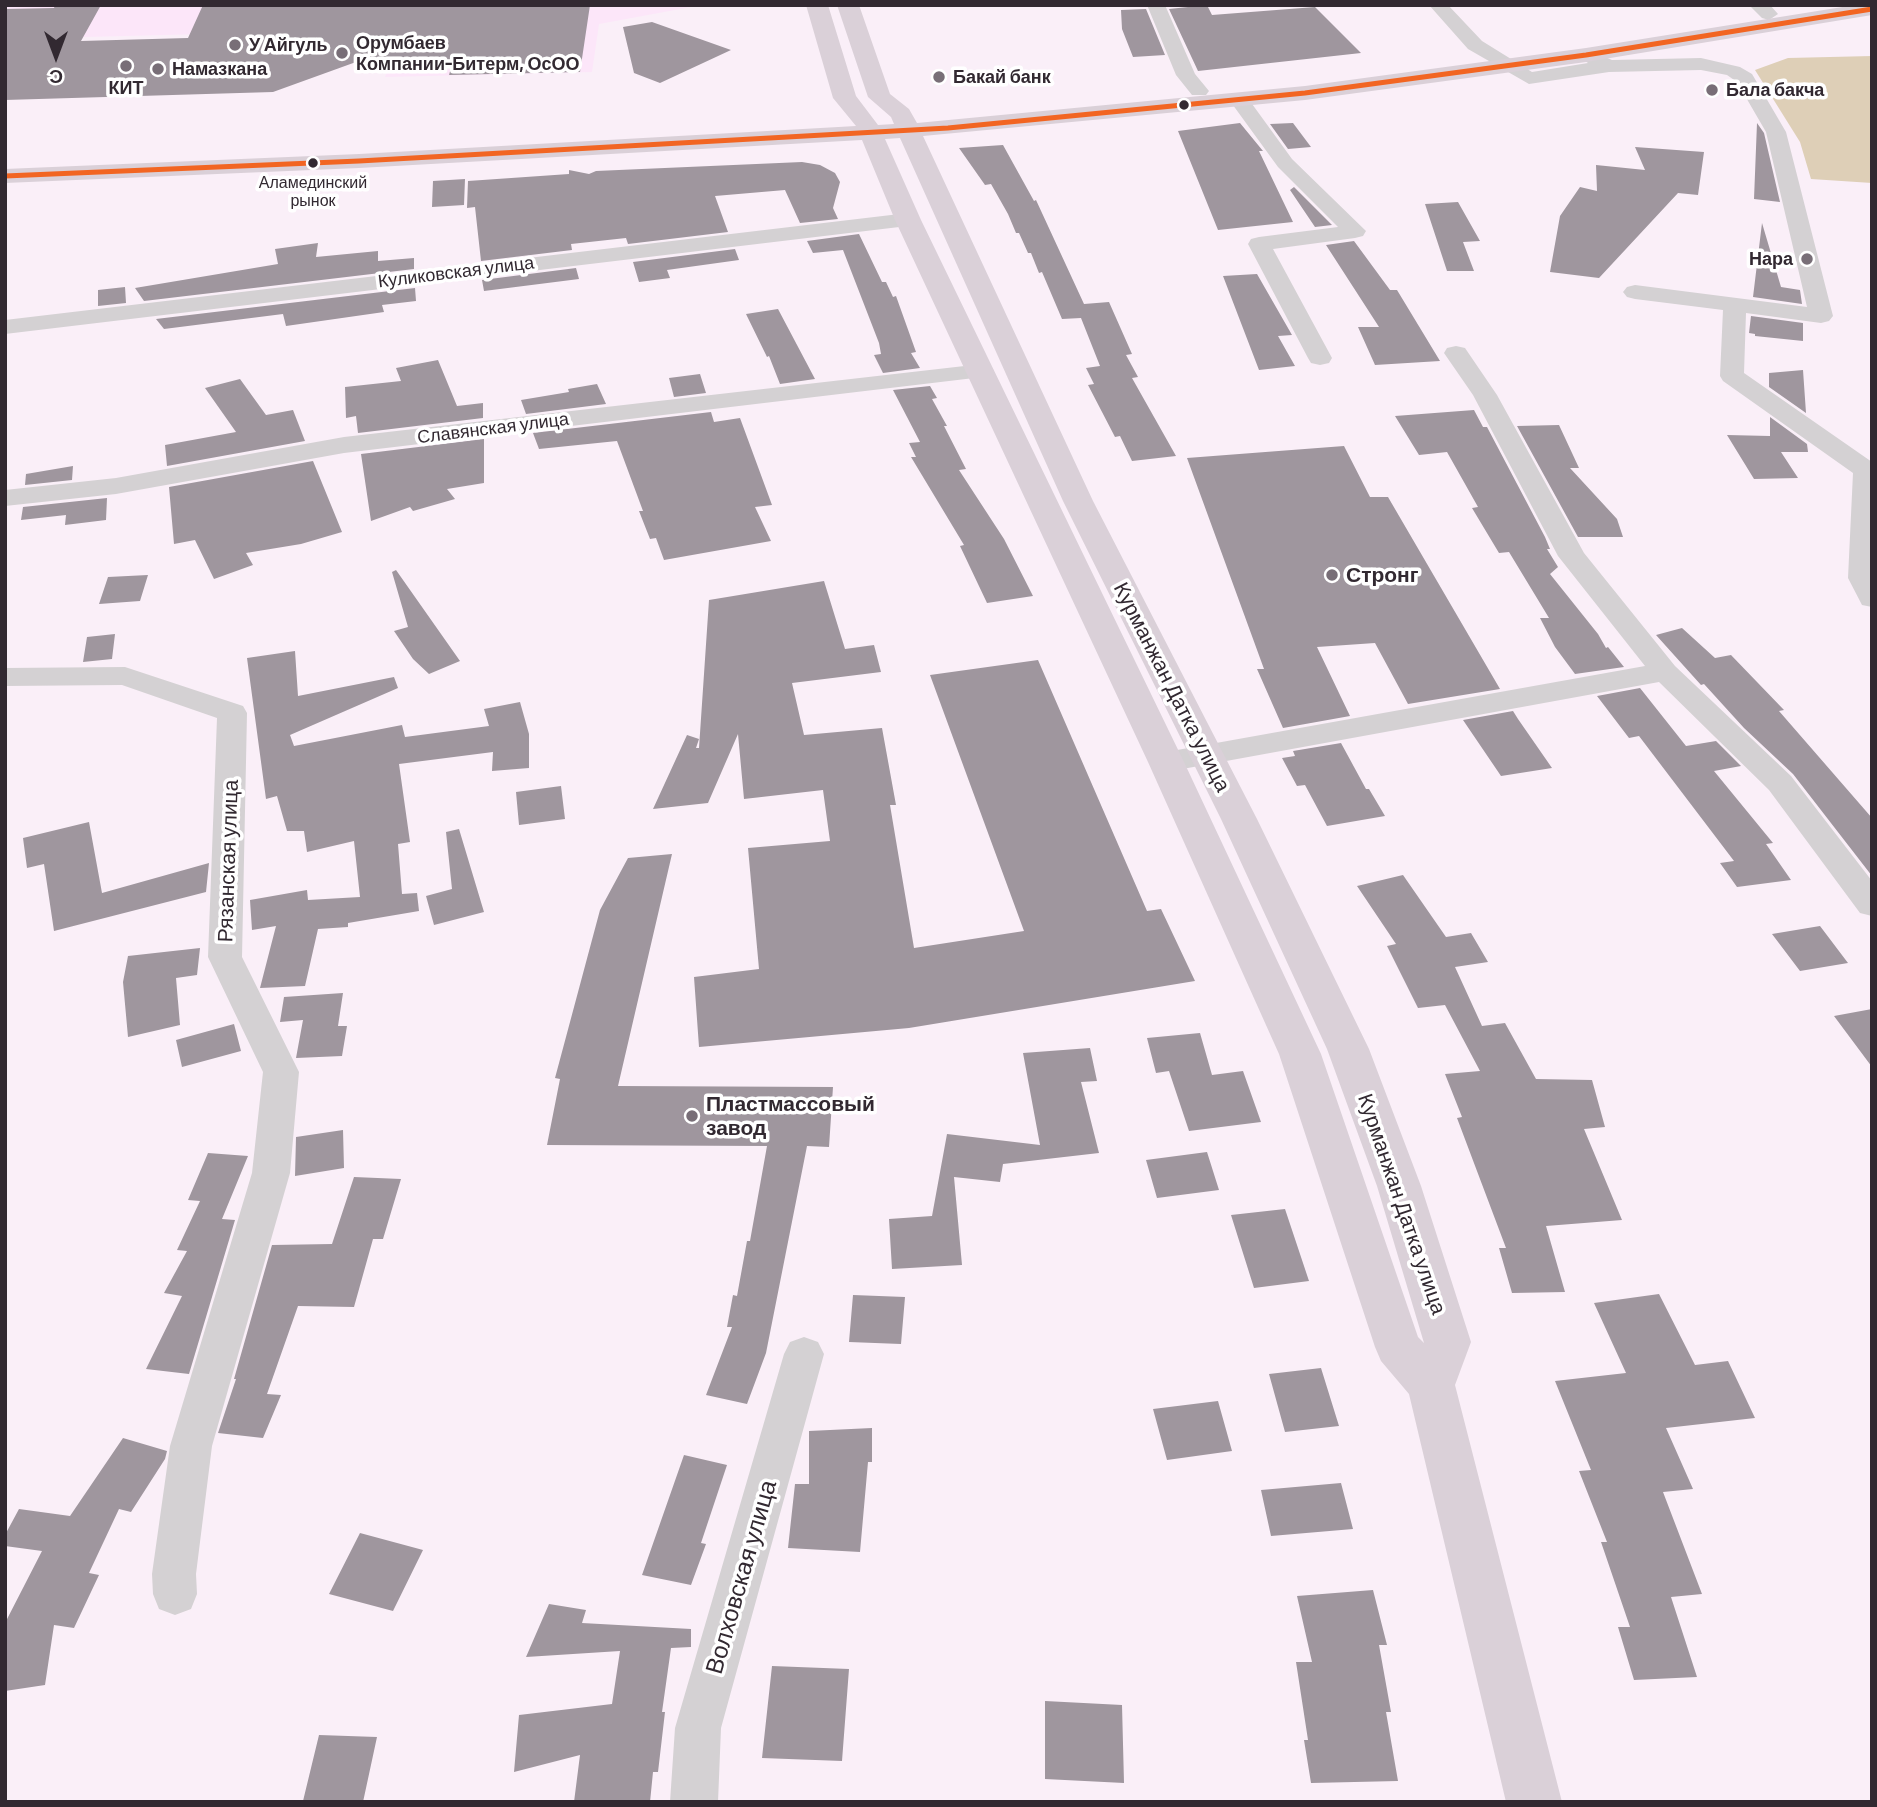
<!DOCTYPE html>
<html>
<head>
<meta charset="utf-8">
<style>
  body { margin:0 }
  #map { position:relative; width:1877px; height:1807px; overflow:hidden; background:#faeff8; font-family:Barlow,sans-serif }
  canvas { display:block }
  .frame { position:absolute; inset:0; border:7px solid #322931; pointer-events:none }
  .north { position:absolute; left:21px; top:21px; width:70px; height:70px; -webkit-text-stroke:5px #fff; paint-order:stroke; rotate:180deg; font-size:19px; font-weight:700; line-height:28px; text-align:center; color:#322931 }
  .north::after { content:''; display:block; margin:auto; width:24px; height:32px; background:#322931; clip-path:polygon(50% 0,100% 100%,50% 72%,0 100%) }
</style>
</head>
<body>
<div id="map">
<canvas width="1877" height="1807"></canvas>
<div class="frame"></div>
<div class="north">С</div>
</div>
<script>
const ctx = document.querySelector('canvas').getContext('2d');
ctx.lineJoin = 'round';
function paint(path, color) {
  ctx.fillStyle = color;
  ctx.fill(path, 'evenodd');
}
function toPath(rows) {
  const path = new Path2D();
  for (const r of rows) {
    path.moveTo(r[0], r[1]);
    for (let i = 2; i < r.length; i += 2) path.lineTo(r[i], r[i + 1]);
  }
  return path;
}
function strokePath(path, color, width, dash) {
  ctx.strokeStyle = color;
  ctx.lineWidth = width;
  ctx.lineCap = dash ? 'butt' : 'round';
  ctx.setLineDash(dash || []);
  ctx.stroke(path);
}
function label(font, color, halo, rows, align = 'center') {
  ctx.font = font + ' Barlow,sans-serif';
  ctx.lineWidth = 7;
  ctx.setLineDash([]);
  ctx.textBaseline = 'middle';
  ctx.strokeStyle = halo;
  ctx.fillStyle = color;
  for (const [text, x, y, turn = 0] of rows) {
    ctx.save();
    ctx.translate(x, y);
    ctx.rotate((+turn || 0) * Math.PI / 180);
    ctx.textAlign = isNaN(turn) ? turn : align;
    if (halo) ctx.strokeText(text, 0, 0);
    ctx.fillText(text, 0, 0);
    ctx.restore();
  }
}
paint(toPath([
  [5,5,702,5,599,24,592,72,385,77,404,29,5,39]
]), '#fce6f9');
paint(toPath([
  [1872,56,1872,183,1811,179,1800,142,1755,70,1788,58]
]), '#decfb7');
paint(toPath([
  [55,5,101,5,81,41,188,38,203,5,590,5,580,72,449,75,451,68,405,69,407,60,356,62,273,92,5,100,5,9,54,8],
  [1207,5,1212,15,1315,7,1361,53,1198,71,1169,9],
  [1146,9,1165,55,1133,57,1122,29,1121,10],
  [652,22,731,50,660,83,634,73,623,27],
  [1240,123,1263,151,1259,151,1293,222,1218,230,1178,131],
  [1293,123,1311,147,1288,149,1270,124],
  [1757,123,1764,133,1780,202,1754,199],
  [1003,145,1034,201,1036,200,1084,304,1109,302,1132,354,1126,355,1138,377,1132,378,1176,456,1132,461,1120,436,1115,437,1088,385,1094,384,1086,368,1100,366,1081,318,1062,319,1042,272,1039,273,1031,253,1028,253,1019,233,1016,233,1008,214,991,184,985,185,959,148],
  [1635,147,1704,152,1698,195,1678,193,1599,278,1550,272,1560,216,1580,187,1597,191,1596,165,1645,170],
  [802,162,820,165,835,173,840,182,833,208,838,219,800,223,785,190,715,196,728,232,628,244,626,238,571,244,572,250,481,261,475,207,467,208,468,181,569,174,569,170,589,174,596,171],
  [465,179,464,205,432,207,433,181],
  [1294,187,1332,225,1315,227,1290,190],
  [1458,202,1480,241,1463,242,1474,271,1447,271,1425,204],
  [1762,223,1781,287,1800,290,1802,304,1753,297],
  [859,234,882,282,886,282,893,297,896,296,916,352,911,353,920,368,883,373,874,355,881,354,879,343,843,250,813,253,807,241],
  [1354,241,1390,290,1397,290,1440,361,1375,365,1358,327,1379,327,1326,245],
  [318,243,316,257,378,251,378,261,414,258,414,269,144,301,135,288,278,264,275,249],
  [735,249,739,260,667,270,670,278,639,282,633,262],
  [576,268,579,279,484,291,482,280],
  [1257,274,1292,335,1278,336,1295,366,1259,370,1223,276],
  [125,287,126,303,98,306,98,290],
  [415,288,416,301,382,305,384,312,286,326,283,314,164,329,156,319],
  [778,309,815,379,780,384,769,356,767,357,746,314],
  [1751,316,1803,323,1803,341,1755,336,1755,334,1749,333],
  [438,360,457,406,483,403,483,418,358,433,356,416,346,418,345,387,401,381,396,368],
  [1803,370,1806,413,1769,387,1769,373],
  [700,374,706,393,674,397,669,378],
  [240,379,266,415,293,410,305,441,167,466,165,445,236,432,205,388],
  [597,384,606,404,526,414,521,400,569,392,568,389],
  [930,386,937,398,932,399,947,426,944,426,966,469,959,470,1004,539,1033,596,987,603,960,546,964,545,911,457,916,457,909,443,920,442,893,390],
  [1474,410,1483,427,1487,427,1545,537,1550,549,1547,549,1558,567,1550,574,1598,634,1606,648,1608,647,1624,667,1575,674,1555,647,1540,618,1549,618,1509,552,1499,553,1472,508,1478,507,1447,452,1419,455,1395,416],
  [711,412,714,422,740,418,772,505,755,507,771,541,664,560,656,538,650,539,639,511,643,511,617,441,539,449,533,433],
  [1770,417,1807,444,1808,452,1781,452,1798,478,1754,479,1727,435,1770,436],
  [1559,425,1579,468,1570,468,1617,519,1623,537,1578,537,1517,426],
  [484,439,484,483,447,489,455,499,413,511,410,507,371,521,361,454],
  [1344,446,1370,497,1388,497,1500,689,1408,704,1375,643,1317,647,1350,716,1283,728,1257,669,1264,669,1187,458],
  [313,461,342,532,301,544,246,553,253,565,214,579,195,540,174,544,169,487],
  [73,466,72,480,25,485,26,474],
  [107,498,106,520,65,525,66,515,21,520,23,507],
  [396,570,460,661,429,674,413,659,394,631,408,627,392,572],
  [148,575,140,601,99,604,108,577],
  [824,581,845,649,874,645,881,672,792,683,804,735,882,728,896,805,890,805,914,948,1024,931,930,675,1038,660,1147,911,1161,909,1195,981,909,1028,699,1047,694,977,759,969,748,848,830,841,823,790,744,799,738,734,708,803,653,809,687,735,699,739,696,748,699,748,709,600],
  [1682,628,1715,658,1731,655,1784,710,1779,711,1872,818,1872,876,1793,774,1744,728,1704,684,1701,685,1656,635],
  [115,634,112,659,83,662,87,637],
  [295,651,298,696,394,677,398,688,290,735,294,746,402,725,405,737,489,726,484,709,520,702,529,734,529,768,492,771,493,752,399,764,410,842,398,844,402,894,417,893,419,911,348,923,348,927,318,929,305,986,260,988,276,926,252,930,250,900,307,890,308,900,360,897,354,841,307,852,304,831,287,831,277,796,266,799,247,658],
  [1640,688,1686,746,1716,741,1741,766,1714,771,1773,843,1766,844,1791,880,1737,887,1720,863,1734,861,1639,736,1629,738,1597,696],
  [1513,711,1518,719,1552,768,1501,776,1463,720],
  [1341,743,1366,789,1369,789,1385,816,1327,826,1305,785,1297,786,1282,758,1295,756,1293,751],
  [561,786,565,819,519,825,516,792],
  [89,822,102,893,209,863,206,892,54,931,44,864,27,868,23,838],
  [459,829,484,912,434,925,426,896,452,889,446,832],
  [672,854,618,1086,833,1087,829,1147,807,1146,766,1353,747,1404,706,1395,732,1327,727,1327,733,1295,737,1296,747,1241,750,1241,767,1146,547,1145,560,1079,555,1078,600,910,628,858],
  [1403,875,1446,937,1471,933,1488,962,1455,967,1482,1026,1505,1023,1536,1079,1592,1080,1605,1127,1584,1129,1622,1220,1546,1226,1565,1292,1512,1293,1499,1248,1506,1248,1457,1118,1462,1117,1445,1074,1480,1071,1445,1005,1418,1008,1387,946,1396,944,1357,886],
  [1820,926,1848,963,1800,971,1772,934],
  [200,948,197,975,176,978,180,1025,128,1037,123,982,128,956],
  [343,993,338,1026,347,1026,342,1056,296,1058,303,1020,280,1022,284,997],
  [1872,1009,1872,1067,1834,1016],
  [234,1024,241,1051,182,1067,176,1040],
  [1200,1033,1212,1075,1243,1071,1261,1122,1189,1131,1169,1071,1156,1073,1147,1038],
  [1090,1048,1097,1081,1081,1082,1099,1153,1003,1164,1000,1182,954,1177,962,1265,892,1269,889,1219,932,1216,947,1134,1040,1145,1023,1053],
  [343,1130,344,1168,295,1176,296,1137],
  [1207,1152,1219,1190,1157,1198,1146,1160],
  [208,1153,248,1156,222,1219,235,1220,189,1374,146,1369,182,1296,164,1293,187,1251,177,1250,200,1201,188,1200],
  [354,1177,401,1179,383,1239,373,1239,354,1307,298,1306,267,1394,281,1395,263,1438,218,1433,236,1379,234,1379,272,1245,332,1244],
  [1285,1209,1309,1281,1254,1288,1231,1215],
  [1659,1294,1695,1365,1728,1361,1755,1418,1666,1428,1693,1489,1663,1492,1702,1594,1671,1597,1697,1677,1634,1680,1618,1627,1630,1627,1601,1542,1607,1542,1579,1471,1591,1470,1555,1381,1626,1373,1594,1303],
  [853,1295,905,1297,901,1344,849,1342],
  [1321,1368,1339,1426,1285,1432,1269,1374],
  [1218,1401,1232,1451,1167,1460,1153,1409],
  [872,1428,872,1462,868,1462,860,1552,788,1548,795,1484,809,1484,809,1431],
  [123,1438,167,1451,165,1459,131,1512,119,1509,89,1573,99,1575,74,1628,54,1625,45,1685,5,1691,5,1623,42,1551,5,1546,5,1535,19,1509,70,1516],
  [684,1455,727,1465,701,1543,706,1544,691,1585,642,1575],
  [1341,1483,1353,1529,1271,1536,1261,1490],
  [360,1533,423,1550,393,1611,329,1594],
  [1373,1590,1387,1645,1379,1645,1391,1712,1386,1712,1398,1781,1311,1783,1304,1740,1308,1740,1296,1662,1312,1662,1297,1596],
  [549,1604,586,1610,582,1623,691,1629,691,1647,671,1648,662,1712,665,1712,658,1772,653,1772,650,1802,574,1802,580,1755,514,1772,519,1715,612,1704,620,1651,526,1657],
  [772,1666,849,1669,842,1761,762,1758],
  [1045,1701,1122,1705,1124,1783,1045,1779],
  [319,1735,377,1737,363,1802,303,1801]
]), '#9f969e');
paint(toPath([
  [1147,5,1165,5,1195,74,1209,91,1206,95,1192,95,1176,75,1147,5],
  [1429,5,1448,5,1482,41,1532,72,1588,63,1576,55,1586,49,1612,60,1701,58,1740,67,1752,74,1786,132,1833,316,1829,321,1821,323,1746,313,1744,373,1872,462,1872,607,1862,605,1848,578,1853,473,1723,381,1720,376,1723,310,1635,299,1627,297,1623,292,1627,287,1635,285,1807,307,1766,132,1737,82,1727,75,1701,70,1609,72,1529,84,1468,49,1429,5],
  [1749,5,1770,5,1778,14,1769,20,1762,18,1749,5],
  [1240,95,1247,97,1292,159,1366,231,1363,236,1355,238,1273,249,1332,358,1329,363,1320,365,1311,363,1308,358,1248,244,1251,239,1259,237,1338,227,1278,167,1230,101,1233,97,1240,95],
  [908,213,916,215,919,220,916,225,5,334,5,320,908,213],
  [1456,346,1465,348,1497,395,1584,553,1675,666,1791,776,1872,881,1872,916,1860,913,1769,790,1659,682,1166,772,1155,769,1151,762,1155,755,1166,752,1645,666,1558,556,1473,395,1444,353,1447,348,1456,346],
  [982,364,991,366,994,371,991,376,344,453,116,494,5,506,5,490,116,478,344,437,982,364],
  [125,667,243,706,247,713,242,957,299,1072,290,1173,212,1446,196,1574,197,1594,191,1609,175,1615,159,1609,153,1594,152,1574,170,1446,252,1173,263,1072,208,957,217,718,122,685,5,686,5,668,125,667],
  [804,1337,818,1342,824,1354,721,1728,718,1802,670,1802,675,1728,784,1354,790,1342,804,1337]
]), '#d4d1d3');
paint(toPath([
  [806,5,828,5,856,96,878,125,894,124,891,117,868,97,837,5,859,5,890,94,909,109,917,123,1305,86,1586,48,1855,5,1872,5,1872,15,1586,62,1305,100,923,136,1093,501,1257,819,1369,1049,1421,1186,1471,1342,1455,1385,1562,1802,1506,1802,1409,1394,1381,1361,1375,1347,1279,1054,1148,762,895,220,862,140,359,168,5,183,5,169,359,154,856,126,833,98,806,5],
  [900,138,1063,501,1221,819,1327,1049,1377,1186,1424,1343,1418,1337,1321,1054,1184,762,921,220,885,139,900,138]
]), '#dad0d8');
strokePath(toPath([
  [5,176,359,161,948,128,1305,93,1586,55,1872,9]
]), '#f26522', 5);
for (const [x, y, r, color] of [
  [235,45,7,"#786e77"],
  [342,53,7,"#786e77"],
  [126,66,7,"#786e77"],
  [158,69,7,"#786e77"],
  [939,77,7,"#786e77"],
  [1712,90,7,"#786e77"],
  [1184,105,6,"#322931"],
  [313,163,6,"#322931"],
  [1807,259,7,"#786e77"],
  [1332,575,7,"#786e77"],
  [692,1116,7,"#786e77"]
]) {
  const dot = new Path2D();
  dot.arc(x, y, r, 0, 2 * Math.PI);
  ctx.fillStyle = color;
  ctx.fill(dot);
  strokePath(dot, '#fff', 2.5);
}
label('16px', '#322931', '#fff', [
  ["Аламединский",313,183],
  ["рынок",313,201]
]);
label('bold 18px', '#322931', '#fff', [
  ["Орумбаев",356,43],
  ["Компании-Битерм, ОсОО",356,64],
  ["У Айгуль",249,45],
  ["Намазкана",172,69],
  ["Бакай банк",953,77],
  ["КИТ",126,88,"center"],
  ["Бала бакча",1726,90],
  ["Нара",1793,259,"right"]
], 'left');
label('18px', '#322931', '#fff', [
  ["Куликовская улица",456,272,-7],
  ["Славянская улица",493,428,-7]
]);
label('bold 21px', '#322931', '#fff', [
  ["Стронг",1346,575],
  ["Пластмассовый",706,1104],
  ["завод",706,1128]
], 'left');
label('21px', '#322931', '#fff', [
  ["Курманжан Датка улица",1172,687,63],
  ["Рязанская улица",228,861,-88],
  ["Курманжан Датка улица",1402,1204,71]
]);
label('24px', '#322931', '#fff', [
  ["Волховская улица",741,1577,-74]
]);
</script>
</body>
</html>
